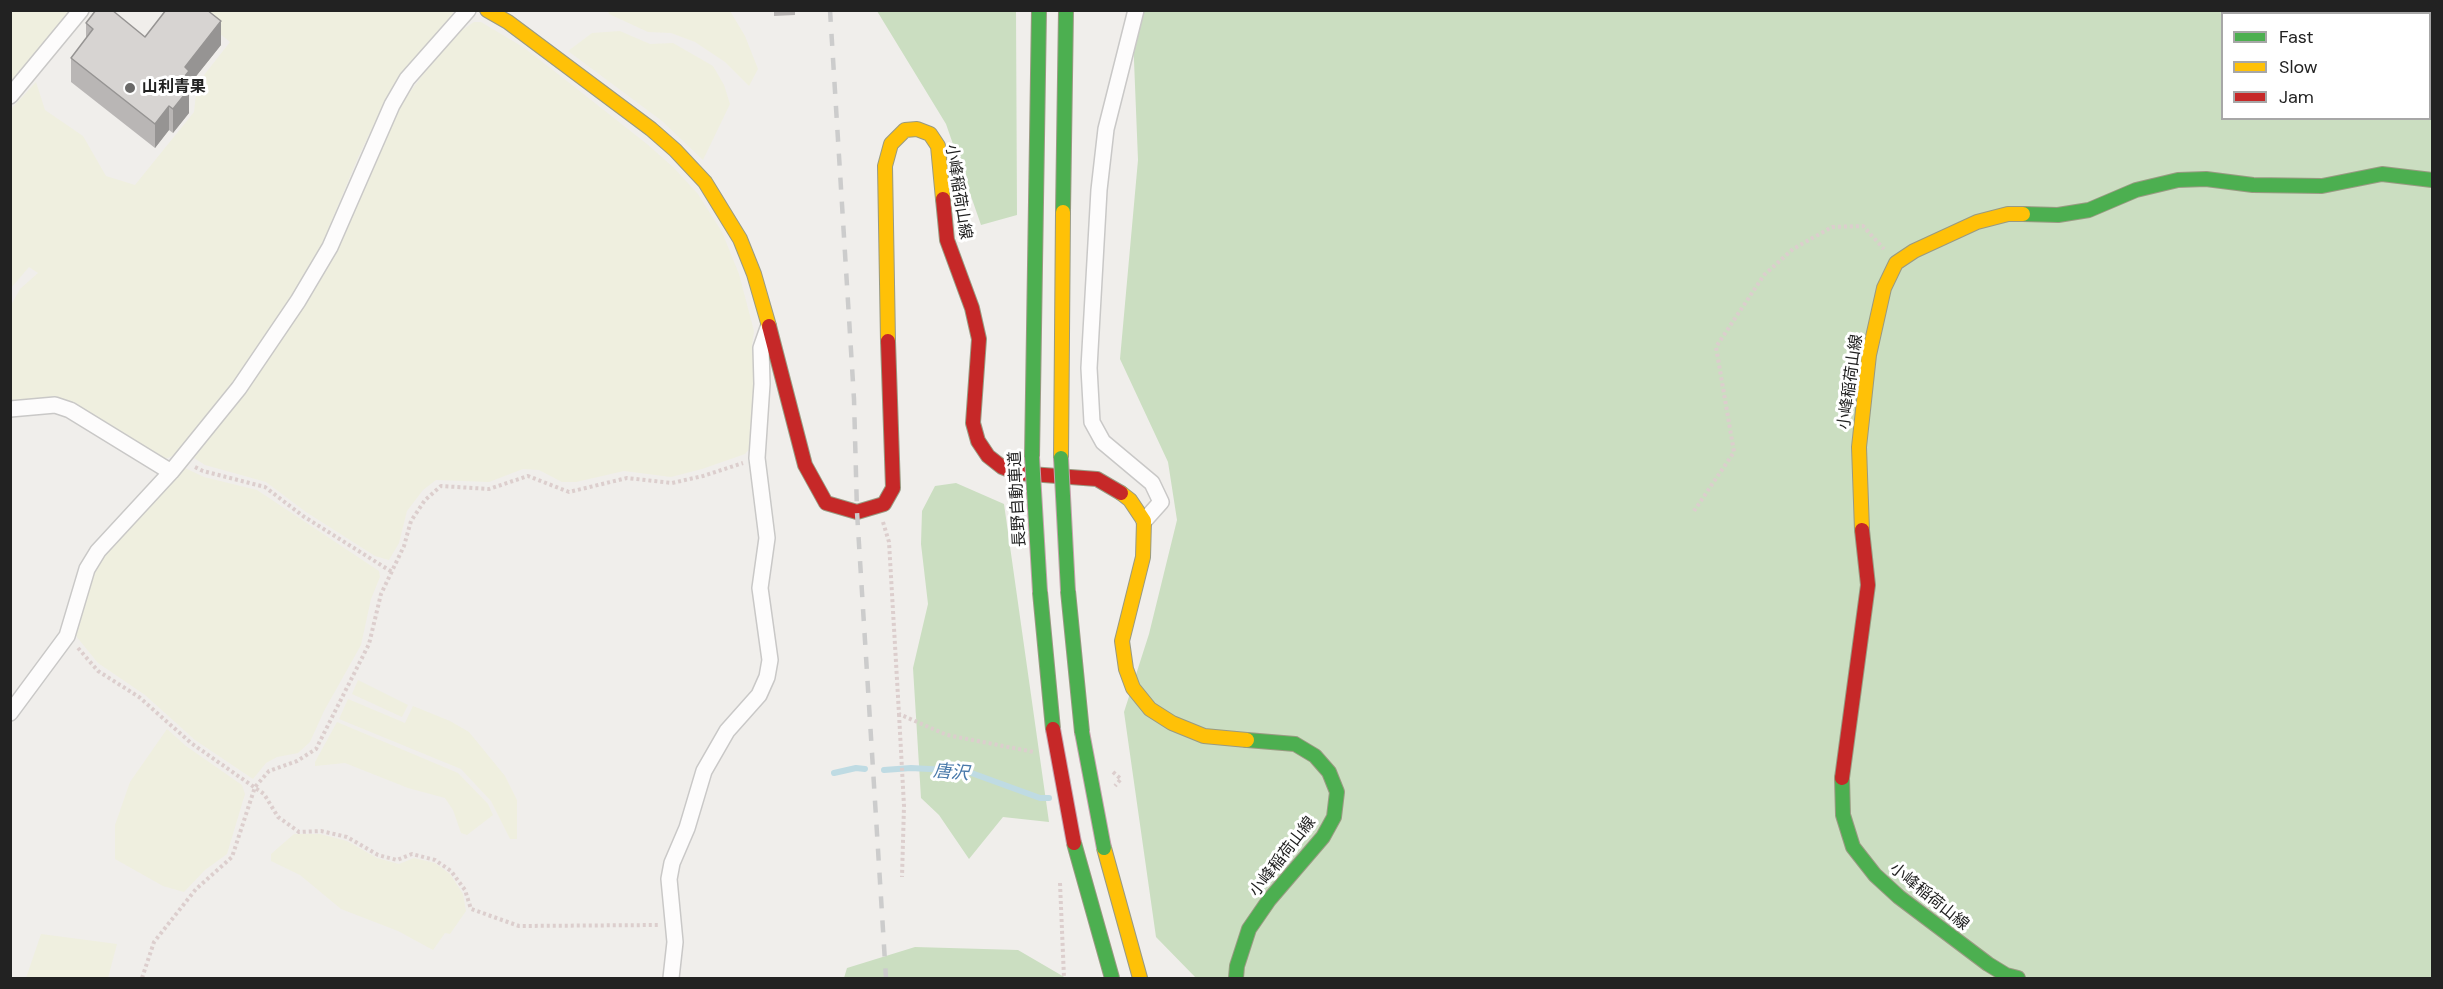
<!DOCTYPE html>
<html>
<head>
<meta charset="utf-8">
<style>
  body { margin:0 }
  #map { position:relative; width:2443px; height:989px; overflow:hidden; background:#f0eeeb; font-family:"DM Sans",sans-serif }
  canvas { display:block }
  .frame { position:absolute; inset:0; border:12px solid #222; pointer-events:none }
  .legend { position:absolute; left:2221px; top:12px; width:210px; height:108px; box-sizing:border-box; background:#fff; border:2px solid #a7a7a7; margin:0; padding:8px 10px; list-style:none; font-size:18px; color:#222 }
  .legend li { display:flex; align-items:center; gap:12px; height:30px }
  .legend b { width:30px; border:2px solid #a7a7a7 }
</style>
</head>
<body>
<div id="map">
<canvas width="2443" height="989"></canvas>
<div class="frame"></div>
<ul class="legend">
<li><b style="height:8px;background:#4caf50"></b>Fast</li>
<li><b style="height:8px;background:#ffc107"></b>Slow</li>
<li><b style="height:8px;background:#c62828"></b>Jam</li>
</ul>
</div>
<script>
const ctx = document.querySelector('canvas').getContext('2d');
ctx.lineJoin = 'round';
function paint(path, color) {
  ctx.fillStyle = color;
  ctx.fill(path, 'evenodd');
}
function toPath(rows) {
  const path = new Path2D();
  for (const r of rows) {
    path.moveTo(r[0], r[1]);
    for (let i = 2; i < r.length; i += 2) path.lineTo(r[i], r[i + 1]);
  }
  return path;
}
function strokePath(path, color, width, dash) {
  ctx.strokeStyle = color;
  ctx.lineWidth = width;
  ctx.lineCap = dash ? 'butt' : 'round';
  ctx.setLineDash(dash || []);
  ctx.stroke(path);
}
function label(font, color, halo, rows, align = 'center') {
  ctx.font = font + ' "DM Sans","Noto Sans JP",sans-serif';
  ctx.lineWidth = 6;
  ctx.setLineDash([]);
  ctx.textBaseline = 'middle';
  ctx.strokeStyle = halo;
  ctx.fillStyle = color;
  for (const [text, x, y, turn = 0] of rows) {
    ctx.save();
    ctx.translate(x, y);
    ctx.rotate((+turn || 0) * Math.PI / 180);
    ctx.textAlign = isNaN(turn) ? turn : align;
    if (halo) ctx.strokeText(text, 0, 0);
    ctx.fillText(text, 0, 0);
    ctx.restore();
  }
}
paint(toPath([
  [11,10,70,11,11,81,10,11],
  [192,11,453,11,453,18,402,74,390,91,357,160,321,247,286,306,234,381,175,455,165,459,71,402,50,397,11,401,11,305,20,289,38,273,29,267,11,288,11,109,36,82,45,110,83,136,106,176,135,185,194,112,197,84,230,42],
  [608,11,730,11,745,36,758,69,749,86,725,62,695,42,671,33,648,32,609,14],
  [474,22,481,22,523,47,558,74,647,144,674,168,698,194,722,232,739,274,754,331,752,346,755,372,751,447,745,454,702,469,671,477,624,471,576,482,562,482,539,470,523,469,489,482,436,480,423,490,407,511,399,543,389,560,375,556,306,512,266,482,205,465,194,458,245,393,306,304,337,252,395,112,433,61,462,30],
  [620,31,650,44,673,43,713,66,724,85,730,104,703,160,662,121,568,51,592,33],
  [185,468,204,477,257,490,379,571,380,577,371,599,361,645,324,711,310,742,298,753,277,757,266,763,253,779,195,740,145,695,98,663,76,636,94,573,105,555],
  [358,680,408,705,402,717,352,694],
  [348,699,405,723,413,706,450,721,469,732,505,776,517,800,517,839,510,839,491,801,461,769,339,719],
  [337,722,458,773,488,804,493,815,467,835,461,833,453,810,445,798,408,788,345,763,315,766,315,762],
  [167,729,186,746,242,785,245,794,227,854,205,870,184,892,163,886,115,859,115,825,130,782],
  [294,834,320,834,347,841,377,858,399,864,414,858,435,863,450,874,463,894,466,911,450,934,445,933,433,950,398,931,341,909,300,875,271,861,271,854],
  [41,934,117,944,108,978,26,978]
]), '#efefdf');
paint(toPath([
  [877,11,1016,11,1017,215,981,225,946,124],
  [1132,11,2432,11,2432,978,1196,978,1156,937,1124,712,1149,634,1177,520,1168,462,1120,359,1138,160],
  [2222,14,2430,14,2430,118,2222,118],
  [956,483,1004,504,1049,822,1003,817,969,859,939,815,921,798,913,668,928,604,921,544,922,511,935,486],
  [915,947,1018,950,1066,978,844,978,847,968]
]), '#cbdec1');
strokePath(toPath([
  [884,770,911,768,966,771,1040,798,1049,798],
  [834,773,856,768,865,769]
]), '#bfdbe3', 6);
const street = toPath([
  [1136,10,1106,129,1099,190,1089,368,1092,422,1103,442,1152,483,1161,502,1144,521],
  [10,96,81,10],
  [10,409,55,405,70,410,171,472],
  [10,713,67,636,87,569,98,551,171,472,239,388,298,301,330,247,392,105,407,79,468,10],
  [671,978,675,942,669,879,672,863,687,828,704,771,727,731,759,695,767,677,770,660,760,588,767,538,757,458,762,384,761,348,768,328]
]);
const fast = toPath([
  [1063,212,1066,10],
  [2023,214,2058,215,2089,210,2136,190,2178,180,2206,179,2253,185,2322,186,2382,174,2432,180],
  [1032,457,1039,10],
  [1068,591,1082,732],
  [1040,592,1053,729],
  [1842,778,1843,815,1853,847,1875,875,1899,897,1988,964,2006,975,2018,978],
  [1074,843,1112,978],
  [1236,978,1237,966,1249,929,1269,900,1323,837,1334,817,1337,792,1329,772,1315,756,1295,744,1247,740]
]);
const slow = toPath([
  [487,10,508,22,651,129,675,150,705,182,740,239,754,274,769,326],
  [888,341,885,166,891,144,905,130,917,129,930,134,938,146,943,199],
  [1061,458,1063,212],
  [1121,493,1130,500,1144,521,1143,557,1122,641,1126,669,1133,688,1150,709,1172,723,1204,736,1247,740],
  [1862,530,1859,447,1869,355,1884,288,1896,263,1914,251,1977,222,2008,214,2023,214],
  [1104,848,1140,978]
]);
const jam = toPath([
  [943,199,947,240,972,308,979,339,973,423,978,441,988,456,1002,467,1017,473,1097,479,1121,493],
  [769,326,805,465,826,503,857,512,884,504,893,488,888,341],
  [1842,778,1868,585,1862,530]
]);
strokePath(street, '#c9c8c7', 18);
strokePath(fast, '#999a82', 16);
strokePath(slow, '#999a82', 16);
strokePath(jam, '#999a82', 16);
strokePath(toPath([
  [195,467,203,471,265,487,303,516,392,572],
  [1694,511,1734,452,1716,347,1764,275,1793,249,1832,227,1863,226,1884,249],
  [883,522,889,542,899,714,947,735,1034,752],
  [78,648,98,671,139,697,191,743,264,794,278,817,299,832,321,831,347,837,378,855,397,860,412,854,435,860,451,871,465,890,471,909,519,926,659,925],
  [899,714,904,806,902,877],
  [1113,772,1121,779,1115,786],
  [1060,883,1064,978],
  [142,978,154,942,196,889,232,857,255,787,269,771,297,761,316,749,369,644,381,594,404,546,411,521,425,500,441,486,489,489,528,476,569,492,627,478,672,483,703,476,743,463]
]), '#dccecd', 4, [3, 3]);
strokePath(street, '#fdfcfc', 15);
strokePath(fast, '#4caf50', 14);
strokePath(slow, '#ffc107', 14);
strokePath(jam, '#c62828', 14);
strokePath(toPath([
  [830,10,854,399,857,512,886,978]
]), '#ccc', 4.5, [12, 12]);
const fastBridge = toPath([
  [1032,457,1040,592],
  [1061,458,1068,591],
  [1082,732,1104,848]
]);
const jamBridge = toPath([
  [1053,729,1074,843]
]);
strokePath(fastBridge, '#c5a2ac', 16, []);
strokePath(jamBridge, '#c5a2ac', 16, []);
strokePath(fastBridge, '#4caf50', 14);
strokePath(jamBridge, '#c62828', 14);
paint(toPath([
  [774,10,795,10,795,15,774,16],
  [86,23,145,37,221,45,189,85,189,113,173,133,169,130,155,148,71,82,71,58,86,38]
]), '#b9b6b5');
paint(toPath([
  [221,21,221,45,189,85,189,113,173,133,173,109,185,67],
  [169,106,169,130,155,148,155,124]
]), '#969493');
const building = toPath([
  [96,10,112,10,145,37,166,10,207,10,221,21,185,67,189,71,185,76,189,79,184,85,189,89,173,109,169,106,155,124,71,58,93,29,86,23,96,10]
]);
paint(building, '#d7d4d2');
strokePath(building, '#969493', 1.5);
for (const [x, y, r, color] of [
  [130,88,6,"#6a6968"]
]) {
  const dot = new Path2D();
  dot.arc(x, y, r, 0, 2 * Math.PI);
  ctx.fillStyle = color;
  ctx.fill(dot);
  strokePath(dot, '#fff', 2);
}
label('bold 16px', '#222', '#fff', [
  ["山利青果",142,88]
], 'left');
label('16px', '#222', '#fff', [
  ["小峰稲荷山線",958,192,81],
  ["小峰稲荷山線",1851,382,-82],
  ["長野自動車道",1018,499,-93],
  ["小峰稲荷山線",1283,857,-52],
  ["小峰稲荷山線",1929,897,39]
]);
label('italic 18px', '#4a7aab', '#fff', [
  ["唐沢",951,773,5]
]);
</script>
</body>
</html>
